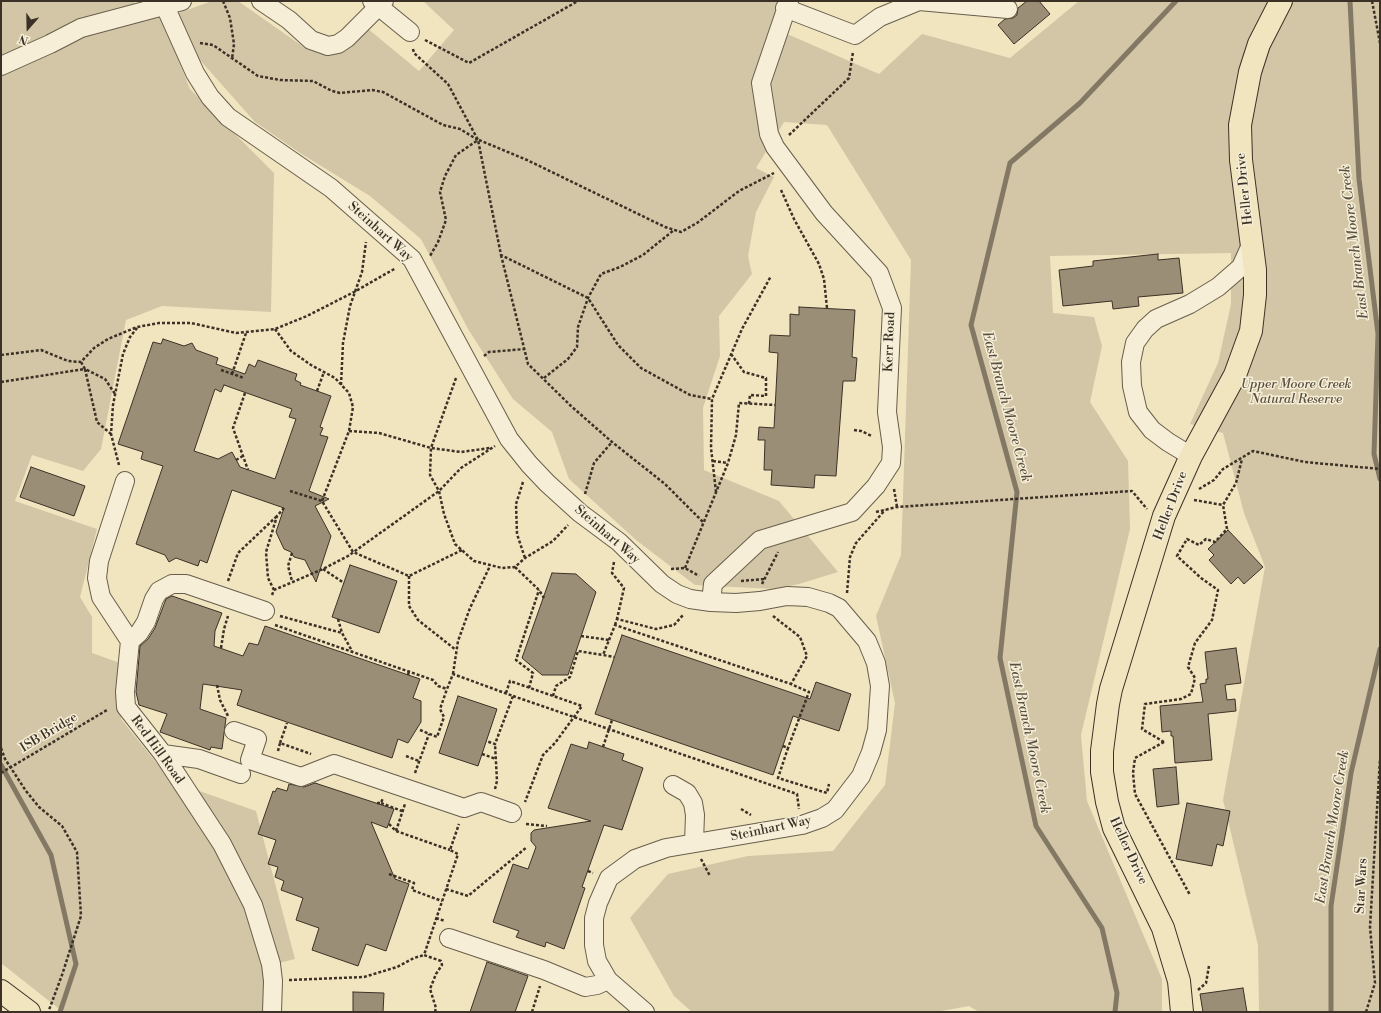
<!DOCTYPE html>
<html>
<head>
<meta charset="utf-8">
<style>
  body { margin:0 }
  #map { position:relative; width:1381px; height:1013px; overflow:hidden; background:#f1e5c0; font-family:"Libre Bodoni",serif }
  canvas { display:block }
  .frame { position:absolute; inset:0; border:2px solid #3b3126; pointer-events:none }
  .north { position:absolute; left:8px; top:8px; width:40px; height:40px; -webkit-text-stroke:3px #f6eed6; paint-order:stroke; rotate:200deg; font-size:11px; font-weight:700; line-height:16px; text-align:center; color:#3b3126 }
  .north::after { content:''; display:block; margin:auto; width:14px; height:18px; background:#3b3126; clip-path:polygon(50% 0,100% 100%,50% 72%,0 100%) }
</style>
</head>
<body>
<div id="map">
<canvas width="1381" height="1013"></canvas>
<div class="frame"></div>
<div class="north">N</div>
</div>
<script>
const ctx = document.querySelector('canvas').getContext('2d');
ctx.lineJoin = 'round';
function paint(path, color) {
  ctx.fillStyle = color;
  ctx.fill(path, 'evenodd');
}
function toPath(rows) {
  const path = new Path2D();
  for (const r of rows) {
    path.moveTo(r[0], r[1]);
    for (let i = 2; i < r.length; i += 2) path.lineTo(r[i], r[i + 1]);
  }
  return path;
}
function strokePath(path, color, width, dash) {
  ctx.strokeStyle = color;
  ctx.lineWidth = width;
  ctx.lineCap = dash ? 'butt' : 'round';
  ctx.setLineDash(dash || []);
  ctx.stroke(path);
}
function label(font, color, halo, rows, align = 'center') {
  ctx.font = font + ' "Libre Bodoni",serif';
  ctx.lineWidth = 3;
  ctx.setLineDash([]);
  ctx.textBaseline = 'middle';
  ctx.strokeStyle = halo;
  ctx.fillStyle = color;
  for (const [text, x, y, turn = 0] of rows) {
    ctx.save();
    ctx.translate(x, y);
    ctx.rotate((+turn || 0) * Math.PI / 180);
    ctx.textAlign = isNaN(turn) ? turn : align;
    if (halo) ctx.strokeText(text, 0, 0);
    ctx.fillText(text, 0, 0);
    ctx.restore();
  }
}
paint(toPath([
  [1,1,135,1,134,5,79,20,1,56],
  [212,1,238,1,308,50,344,51,367,28,419,71,454,30,423,1,783,1,771,27,879,74,922,34,1010,58,1079,1,1380,1,1380,1012,1259,1012,1258,945,1223,800,1265,567,1244,513,1223,433,1190,424,1218,363,1231,304,1231,253,1050,256,1053,313,1094,317,1102,346,1090,402,1128,461,1130,529,1081,735,1087,801,1162,979,1162,1012,979,1012,969,1006,936,1012,692,1012,674,996,630,918,668,874,748,856,833,851,885,785,895,703,876,616,901,555,911,260,827,125,784,122,756,168,774,177,756,212,748,256,752,274,719,316,720,356,703,408,704,470,779,501,838,572,799,584,774,589,695,585,636,540,569,479,552,432,513,399,468,329,421,239,370,196,300,153,255,122,199,59,176,14],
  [160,13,190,89,274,173,271,312,162,306,126,320,101,449,83,471,32,455,15,501,97,529,80,597,92,617,92,653,120,663,121,719,171,781,256,811,295,959,263,967,265,1001,262,1012,63,1012,1,963,1,74,84,36]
]), '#d2c6a6');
strokePath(toPath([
  [1350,1,1359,179,1378,334,1374,454,1380,479],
  [1,765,51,855,76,964,60,1012],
  [1115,1012,1117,993,1102,928,1036,826,1000,658,1017,492,971,325,1010,163,1080,103,1176,1],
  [1331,1012,1331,906,1351,773,1380,649]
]), '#837863', 5);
const building = toPath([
  [1027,1,1039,1,1050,14,1014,44,998,25,1005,19,1013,18,1017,15,1018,8,1027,1],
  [1158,254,1158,260,1179,258,1183,293,1138,297,1139,306,1113,309,1112,301,1063,306,1059,270,1093,266,1093,261,1158,254],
  [799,307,855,310,852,357,857,358,855,381,843,381,836,476,815,475,814,488,771,485,772,470,764,470,765,440,758,440,759,427,774,428,778,353,769,352,770,335,790,336,790,314,799,315,799,307],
  [163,339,184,346,192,343,196,350,218,358,216,364,245,374,249,364,255,367,258,360,297,374,295,380,301,383,300,385,331,396,320,427,323,428,320,435,328,437,309,491,329,499,315,506,331,536,316,582,305,560,294,557,291,552,284,549,276,532,284,508,232,490,207,563,200,560,198,566,176,558,169,562,165,555,136,544,163,466,141,459,143,452,118,444,153,342,161,344,163,339],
  [224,385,292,409,289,417,296,419,275,479,240,467,232,452,218,459,194,451,215,389,221,392,224,385],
  [31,467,85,486,74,516,20,497,31,467],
  [1228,530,1263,567,1244,584,1238,577,1231,584,1209,560,1214,555,1208,549,1228,530],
  [350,565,397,581,379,633,332,617,350,565],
  [552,573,576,574,596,592,568,675,542,675,522,658,552,573],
  [172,596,222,613,215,631,214,646,243,656,249,643,258,645,265,626,420,679,413,698,421,701,421,722,408,743,398,739,392,758,237,705,242,690,203,684,200,709,226,718,222,749,211,747,210,750,160,732,167,714,139,705,136,692,140,646,148,639,155,628,166,599,172,596],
  [622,635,810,699,816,682,851,694,839,731,793,716,773,775,595,714,622,635],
  [1236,648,1241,683,1225,685,1227,700,1235,699,1236,711,1208,714,1212,760,1175,763,1173,736,1171,736,1171,731,1162,732,1160,706,1203,702,1200,684,1206,683,1206,679,1208,679,1205,652,1236,648],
  [458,696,497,709,478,766,439,753,458,696],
  [589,742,624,754,622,760,643,768,622,830,604,825,582,887,585,888,564,949,546,942,545,947,516,937,519,931,493,922,513,864,528,869,536,847,531,841,531,833,534,830,591,821,548,808,571,744,587,749,589,742],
  [1176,767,1179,804,1157,807,1153,769,1176,767],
  [315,783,394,809,387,828,371,822,395,879,409,884,386,951,366,944,358,966,312,950,319,928,296,920,303,898,281,890,284,881,275,877,278,867,268,864,276,840,258,834,273,791,275,792,277,788,287,791,289,784,304,787,315,783],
  [1187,803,1230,811,1223,846,1217,844,1212,866,1176,859,1187,803],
  [487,962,528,976,515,1012,470,1012,487,962],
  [1243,988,1247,1012,1203,1012,1200,994,1243,988],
  [353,992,384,993,383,1012,353,1012,353,992]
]);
paint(building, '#9a8f76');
strokePath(building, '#3b3126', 1);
const minor = toPath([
  [261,1,289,20,311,40,328,46,338,44,347,38,384,1],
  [372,1,410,32],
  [164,4,195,73,210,97,228,117,331,188,412,259,509,439,529,464,547,483,580,513,619,542,662,584,677,594,690,599,711,602,736,603,760,601,787,596,808,597,829,603,839,608,867,641,876,663,880,686,877,730,871,752,861,776,835,810,822,818,802,825,666,848,635,859,609,878,598,903,594,918,594,945,597,961,608,980,645,1012],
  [785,8,855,35,880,17,919,1,1008,9],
  [1,66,50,44,81,28,182,1],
  [1191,456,1168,442,1152,430,1138,412,1132,386,1131,362,1135,343,1145,329,1156,319,1190,304,1218,287,1241,267,1251,245],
  [125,481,99,561,97,578,101,597,130,641,125,692,126,707,163,754,222,844,253,905,271,964,273,981,272,1012],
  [711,602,713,584,760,540,852,512,876,486,891,463,892,447,887,412,892,308,879,273,824,213,775,147,769,134,761,83,789,1],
  [130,641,139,633,146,622,154,599,159,591,172,584,186,584,265,611],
  [234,731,257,739,250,760,301,777,334,764,464,808,481,802,512,813],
  [163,754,199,759,241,774],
  [673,785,687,793,693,803,695,815,694,842],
  [449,938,544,970,585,987,597,985,608,980]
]);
const major = toPath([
  [1,991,29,1012],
  [1182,1012,1179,981,1163,928,1114,828,1107,802,1102,772,1102,751,1108,704,1111,689,1164,516,1191,456,1235,375,1251,331,1255,295,1255,270,1241,160,1240,125,1250,72,1259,44,1281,1]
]);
strokePath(minor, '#685e4c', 20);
strokePath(major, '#3b3126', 24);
strokePath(toPath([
  [223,1,230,18,234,44,232,59],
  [1372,1,1380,43],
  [425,40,469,63,578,1],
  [200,43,213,45,258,76,280,80,313,81,332,91,340,93,372,90,383,92,443,125,460,129,478,140,456,155,445,176,440,192,446,220,438,242,430,256],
  [413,49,414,53,448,84,478,140,501,255,588,298,618,345,641,368,690,395,712,399],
  [789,135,849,78,853,52],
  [479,140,527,160,665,227,681,232,697,223,739,191,774,173],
  [781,190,794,219,819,264,824,279,827,308],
  [501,255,528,364,571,406,612,442,665,484,703,522],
  [275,329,291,351,311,365,335,378,349,393,353,407,349,431,322,501],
  [731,354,744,372,766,378,766,396,750,395,749,404],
  [1,355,41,350,68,361,81,362,94,348,108,339,137,327,159,323,191,323,236,333,275,329,307,316,354,292,396,268],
  [484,356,489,352,525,349],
  [81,362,85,369,105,379,115,394],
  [221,370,244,378],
  [232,374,246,333],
  [456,378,431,448,430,475,439,491,444,514,455,544,474,561,502,568,515,567,525,558,553,541,568,525],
  [544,378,568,359,577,347,578,327,588,298,601,274,620,267,643,255,674,230],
  [1,382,85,369,97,422,111,434],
  [341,385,343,343,350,306,362,272,366,242],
  [317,391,324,372],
  [245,393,233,428,248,470],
  [854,430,861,431,872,436],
  [349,431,379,433,431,448,461,452,490,448],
  [236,460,243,456],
  [713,461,728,463],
  [119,465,111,434,113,405,123,354,130,337,137,328],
  [523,482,516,504,517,534,525,558],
  [894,489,897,507],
  [1199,489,1214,480,1223,469,1253,451,1305,462,1380,469],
  [290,491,322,501,353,552,409,576,462,550],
  [716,492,711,448,712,399,742,329,771,276],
  [585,494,594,463,612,442],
  [1194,500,1223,505],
  [876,512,897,507,1132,491,1147,509],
  [292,553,288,566,292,581],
  [614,562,612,573,624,588,617,619],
  [515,567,539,590,544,598],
  [685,568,728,463,736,435,739,403,775,405],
  [323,569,344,583],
  [671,569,685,568,699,576],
  [409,576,409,606,418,620,456,650],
  [228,581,238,553,277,516],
  [741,581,764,579],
  [762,584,778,552],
  [274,590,268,578,266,552,277,516,284,508],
  [847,593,850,557,856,543,885,510],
  [272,595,274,590,323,569,348,556,439,491,461,468,495,446],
  [280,616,342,633],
  [773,616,800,637,807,656,791,684],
  [338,619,342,633,352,651],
  [275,625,433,680,438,686,447,689,453,674,513,696,495,744,486,741],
  [615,625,617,619,656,629,674,625,683,615],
  [581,636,609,640,603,655,614,657],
  [609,640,615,625,791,684,809,692,788,748],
  [221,648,224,629,228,616],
  [453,674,458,641,470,608,490,566],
  [408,675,409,671],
  [217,685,220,700,228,716],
  [529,688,533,673,516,660,539,590],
  [506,693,510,681,582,706,555,743,543,755,525,802],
  [513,696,797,794,799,809],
  [553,696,556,686,570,677,578,651,603,655],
  [420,730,437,737,444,717,440,709,447,689],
  [1164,742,1142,729,1145,704,1181,699,1191,694,1195,678,1188,667,1195,643,1212,620,1218,590,1201,578,1177,556,1187,539,1199,545,1206,539,1215,542,1227,529,1223,505,1236,483,1242,459],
  [1164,742,1135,758,1133,773,1135,794,1190,895],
  [280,743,287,723],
  [783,746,788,748,778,778,827,793,829,784],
  [1,748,5,759,26,791,39,807,62,826,77,852,81,916,62,975,49,1010],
  [278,751,280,743,311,754],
  [482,754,496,759],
  [406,756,419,761],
  [415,773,429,734],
  [495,789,497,781,495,744],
  [377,803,381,803,383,798],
  [381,803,402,811],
  [741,809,751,815],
  [389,824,396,831,450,850],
  [526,824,547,826],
  [396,831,405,804],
  [701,859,710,876],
  [588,871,593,873],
  [389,874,414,883,412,890,442,901],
  [446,889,468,896,527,847],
  [436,918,445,921],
  [289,980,364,977,397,967,414,958,424,955],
  [1198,990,1206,983,1209,966],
  [435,1012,436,1008,430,989,436,974,442,965,441,961,424,955,458,854,450,850,459,824],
  [532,1012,540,986],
  [1366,1012,1375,983,1370,927,1380,759]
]), '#3b3126', 2.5, [3, 2]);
strokePath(minor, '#f6eed6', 18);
strokePath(major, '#f1e5c0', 22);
strokePath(toPath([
  [603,747,612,720],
  [1,773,107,710]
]), '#3b3126', 2.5, [3, 2]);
label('13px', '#3b3126', '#f6eed6', [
  ["Heller Drive",1245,189,-96],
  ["Steinhart Way",380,232,42],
  ["Kerr Road",890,342,-88],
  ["Heller Drive",1171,506,-69],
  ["Steinhart Way",607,535,41],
  ["ISB Bridge",49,733,-31],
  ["Red Hill Road",157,750,54],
  ["Steinhart Way",771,829,-12],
  ["Heller Drive",1128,851,65],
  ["Star Wars",1362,886,-87]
]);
label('italic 13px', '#594f40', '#f6eed6', [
  ["Upper Moore Creek",1296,385],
  ["Natural Reserve",1296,400]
]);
label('italic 14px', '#594f40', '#f6eed6', [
  ["East Branch Moore Creek",1355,242,-97],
  ["East Branch Moore Creek",1006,407,75],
  ["East Branch Moore Creek",1029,738,78],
  ["East Branch Moore Creek",1333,827,-81]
]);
</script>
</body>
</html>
